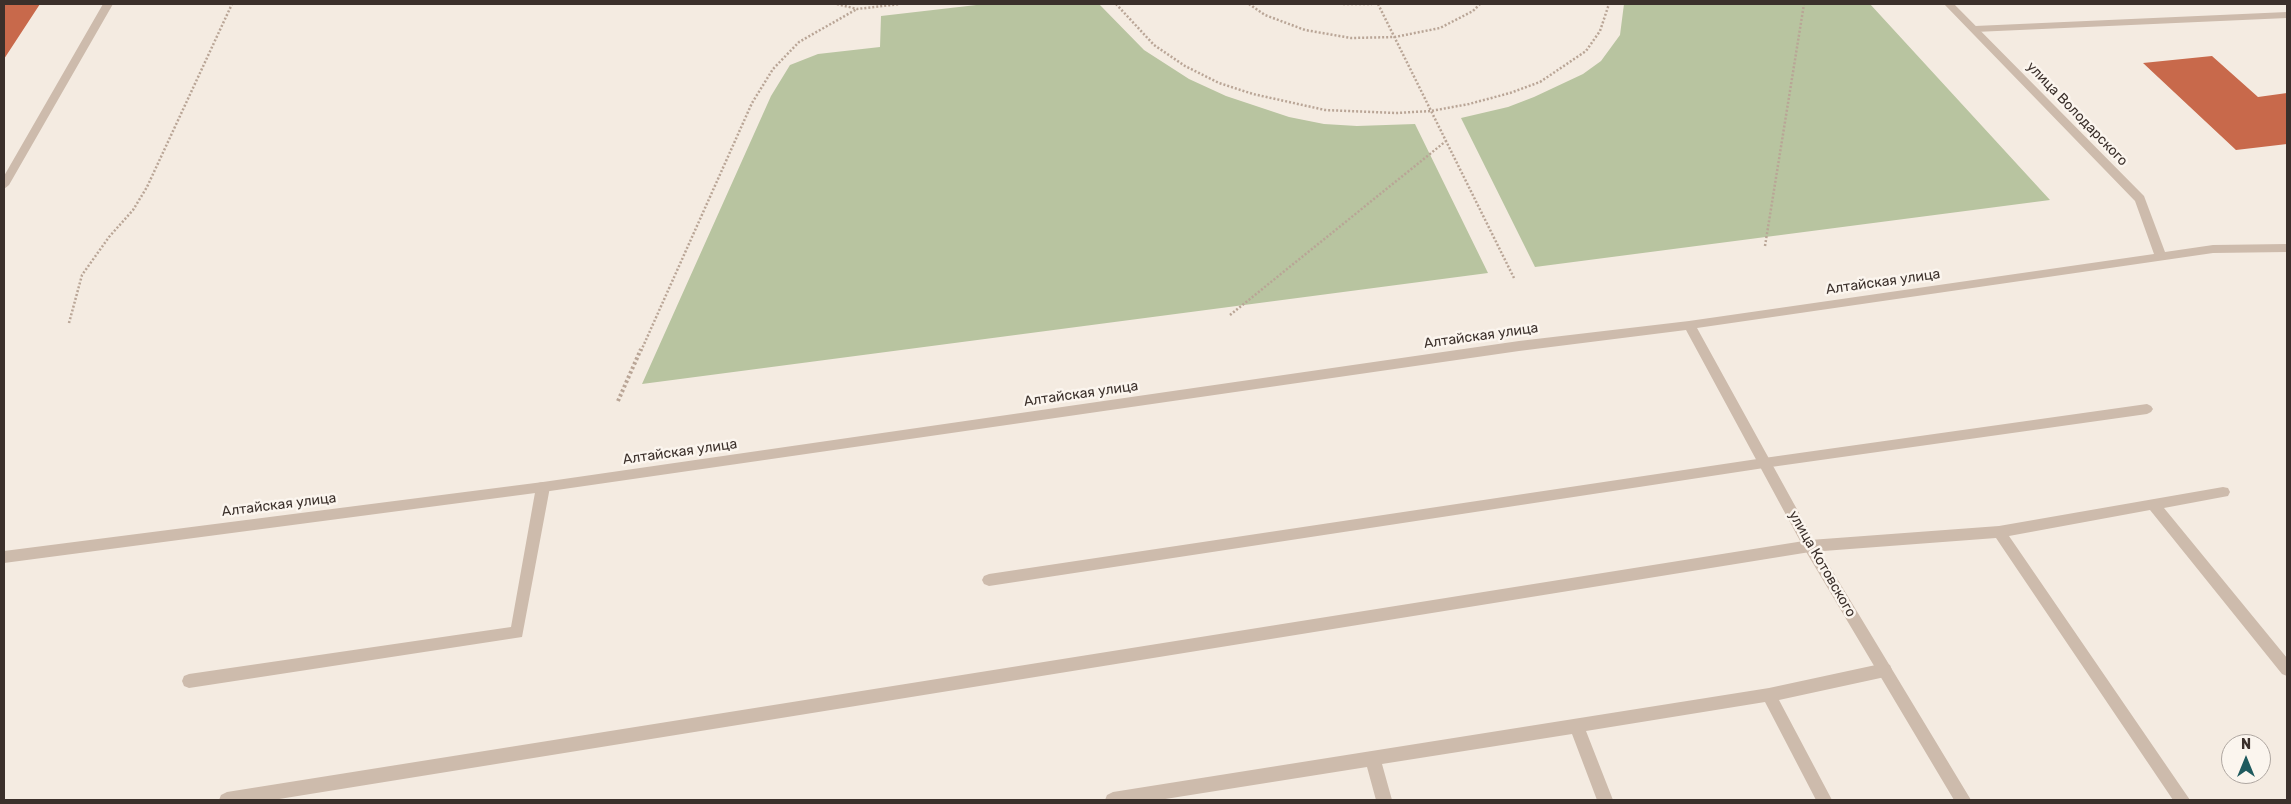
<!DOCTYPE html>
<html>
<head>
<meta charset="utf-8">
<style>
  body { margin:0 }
  #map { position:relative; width:2291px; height:804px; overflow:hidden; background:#f4ebe1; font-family:Rubik,sans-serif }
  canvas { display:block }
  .frame { position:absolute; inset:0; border:5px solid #3b302b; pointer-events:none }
  .north { position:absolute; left:2221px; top:734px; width:50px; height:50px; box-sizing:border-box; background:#fbf5ee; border:1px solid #aea6a0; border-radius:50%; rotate:0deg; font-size:14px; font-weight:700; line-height:20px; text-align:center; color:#3b302b }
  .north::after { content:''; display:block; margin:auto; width:18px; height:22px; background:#1f5a5e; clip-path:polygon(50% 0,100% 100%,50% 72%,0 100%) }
</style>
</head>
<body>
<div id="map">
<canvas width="2291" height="804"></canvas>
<div class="frame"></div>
<div class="north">N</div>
</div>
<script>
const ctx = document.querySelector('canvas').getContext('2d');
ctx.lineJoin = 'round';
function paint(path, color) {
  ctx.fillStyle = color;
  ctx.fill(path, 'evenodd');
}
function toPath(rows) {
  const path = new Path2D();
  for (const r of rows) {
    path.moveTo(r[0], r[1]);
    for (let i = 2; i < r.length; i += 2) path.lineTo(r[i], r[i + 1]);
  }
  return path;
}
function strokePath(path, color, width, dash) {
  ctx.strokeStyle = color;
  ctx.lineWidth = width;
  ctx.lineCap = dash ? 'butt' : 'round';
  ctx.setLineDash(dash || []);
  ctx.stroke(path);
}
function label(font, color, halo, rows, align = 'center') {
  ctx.font = font + ' Rubik,sans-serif';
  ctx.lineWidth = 5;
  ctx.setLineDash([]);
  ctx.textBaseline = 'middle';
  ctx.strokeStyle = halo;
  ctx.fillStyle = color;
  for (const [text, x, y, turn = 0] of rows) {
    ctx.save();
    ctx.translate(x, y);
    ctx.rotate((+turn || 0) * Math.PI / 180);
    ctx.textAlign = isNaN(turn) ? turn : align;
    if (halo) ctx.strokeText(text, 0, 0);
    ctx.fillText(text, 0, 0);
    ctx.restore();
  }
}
paint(toPath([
  [985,4,1099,4,1144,50,1189,79,1226,96,1289,117,1324,124,1357,126,1415,124,1488,273,642,384,771,96,790,65,818,54,880,47,881,16],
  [1624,4,1870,4,2050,200,1535,267,1461,118,1508,107,1534,97,1583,74,1601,61,1620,35]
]), '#b8c4a0');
paint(toPath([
  [4,4,40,4,4,59],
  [2212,56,2258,97,2287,93,2287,144,2236,150,2143,63]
]), '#c8694b');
strokePath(toPath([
  [837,4,857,9,900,4],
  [1116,4,1154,45,1185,66,1219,83,1253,94,1325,110,1396,113,1431,111,1469,104,1510,93,1540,82,1586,51,1600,31,1609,4],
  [1249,4,1265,15,1305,30,1351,38,1395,37,1440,28,1473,11,1480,4],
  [1343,4,1372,4],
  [1378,4,1514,278],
  [1765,246,1804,4],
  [1230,315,1446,141],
  [69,323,82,275,109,237,133,210,147,187,232,4],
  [641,351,752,103,773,69,799,42,857,9]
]), '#b9a596', 2.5, [2, 2]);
strokePath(toPath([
  [618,401,641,349]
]), '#b9a596', 4, [2.5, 2.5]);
paint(toPath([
  [103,4,113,4,9,185,4,189,4,176,103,4],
  [2287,12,2287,18,1975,32,1970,29,1975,26,2287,12],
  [2147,404,2151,406,2153,409,2151,412,2147,414,1764,468,989,586,984,584,982,580,984,576,989,574,1764,458,2147,404],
  [543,482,548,483,550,487,522,637,189,688,184,686,182,681,184,676,189,674,511,627,536,487,538,483,543,482],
  [2223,487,2228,488,2230,492,2228,496,2164,508,2287,658,2287,676,2282,674,2150,510,2009,536,2190,800,2173,800,1996,538,1810,552,273,800,219,800,221,795,227,792,1810,540,1999,526,2223,487],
  [1885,663,1890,665,1892,670,1890,675,1885,677,1779,700,1832,800,1816,800,1765,702,1586,731,1613,800,1597,800,1572,734,1382,764,1392,800,1376,800,1367,767,1159,800,1105,800,1107,795,1113,792,1769,688,1885,663]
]), '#cdbbac');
paint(toPath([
  [1944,4,1954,4,2144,196,2165,252,2213,245,2287,244,2287,252,2213,253,1697,328,1815,542,1971,800,1954,800,1805,550,1686,330,1519,351,543,492,4,563,4,551,543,482,1519,341,1689,321,2154,254,2135,201,1944,4]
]), '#cdbbac');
label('14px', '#3b302b', '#fbf5ee', [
  ["улица Володарского",2077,114,46],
  ["Алтайская улица",1883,282,-8],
  ["Алтайская улица",1481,336,-8],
  ["Алтайская улица",1081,394,-8],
  ["Алтайская улица",680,452,-8],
  ["Алтайская улица",279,505,-7],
  ["улица Котовского",1822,564,60]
]);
</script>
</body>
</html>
